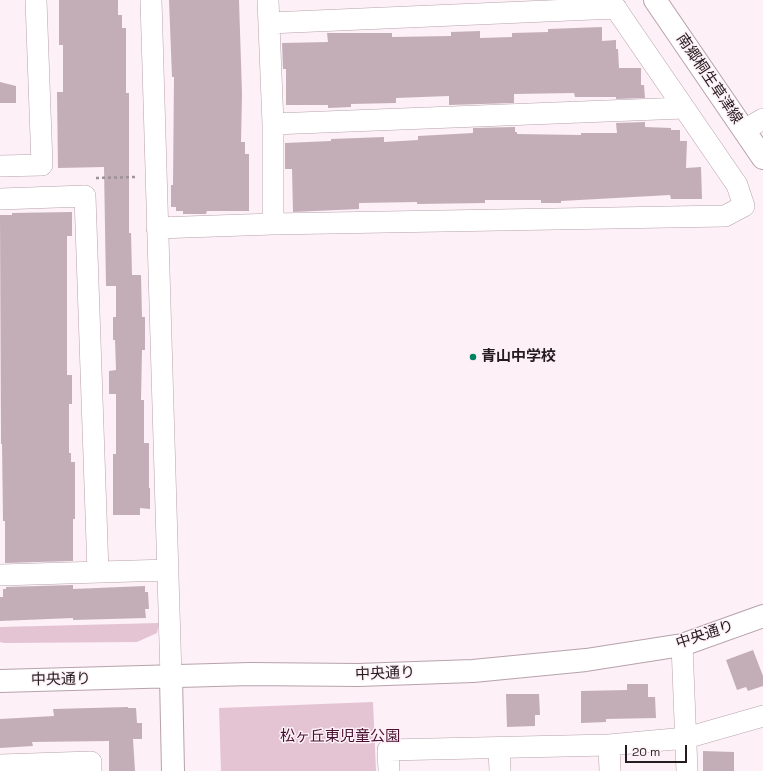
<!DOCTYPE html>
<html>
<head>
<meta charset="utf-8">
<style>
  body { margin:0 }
  #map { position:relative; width:763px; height:771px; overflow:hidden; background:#fdf0f6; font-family:"Space Grotesk",sans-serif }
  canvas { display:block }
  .scale { position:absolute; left:625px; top:745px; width:62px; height:18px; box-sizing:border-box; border:2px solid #241c1f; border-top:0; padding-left:5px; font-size:12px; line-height:14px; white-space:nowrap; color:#241c1f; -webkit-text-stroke:3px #fdf0f6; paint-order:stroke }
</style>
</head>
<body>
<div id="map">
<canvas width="763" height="771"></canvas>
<div class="scale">20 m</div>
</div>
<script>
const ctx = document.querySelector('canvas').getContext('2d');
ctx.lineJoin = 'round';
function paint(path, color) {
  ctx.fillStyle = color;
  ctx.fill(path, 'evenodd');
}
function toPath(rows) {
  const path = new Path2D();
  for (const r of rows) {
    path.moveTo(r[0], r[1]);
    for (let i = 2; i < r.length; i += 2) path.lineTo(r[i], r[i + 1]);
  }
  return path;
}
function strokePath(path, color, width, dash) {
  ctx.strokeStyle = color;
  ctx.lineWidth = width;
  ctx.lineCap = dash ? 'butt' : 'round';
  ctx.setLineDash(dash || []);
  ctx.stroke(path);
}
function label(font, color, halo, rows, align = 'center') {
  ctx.font = font + ' "Space Grotesk","Noto Sans JP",sans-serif';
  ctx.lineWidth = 3;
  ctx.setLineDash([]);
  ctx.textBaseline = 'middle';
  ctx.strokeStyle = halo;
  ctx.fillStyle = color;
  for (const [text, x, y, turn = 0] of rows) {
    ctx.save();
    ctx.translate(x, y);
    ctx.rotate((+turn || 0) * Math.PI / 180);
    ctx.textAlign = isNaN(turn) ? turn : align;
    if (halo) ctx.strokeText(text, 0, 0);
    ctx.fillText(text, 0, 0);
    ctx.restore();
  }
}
paint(toPath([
  [159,623,157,633,137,642,4,643,0,642,0,627],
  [373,702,376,771,221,771,219,708]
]), '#e4c4d3');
paint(toPath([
  [59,0,118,0,118,15,122,15,122,28,126,28,126,93,129,93,129,233,131,233,132,275,141,275,142,317,145,317,145,350,142,350,141,400,144,400,144,443,149,443,149,488,150,488,150,509,140,508,140,515,113,515,113,454,116,454,116,394,109,394,109,371,116,370,115,340,113,340,113,317,116,317,116,286,106,286,104,167,58,168,57,92,63,92,63,45,59,45],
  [169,0,239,0,242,94,241,142,245,142,245,154,249,154,249,211,207,211,206,214,183,214,183,211,176,211,176,207,171,207,171,185,173,185,174,77,172,77],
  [602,27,602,41,616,40,616,49,618,49,619,68,641,68,641,85,644,85,645,98,616,99,616,97,575,97,574,93,514,94,514,103,449,105,449,96,396,98,396,103,351,104,351,107,328,108,328,105,286,105,286,69,283,69,282,43,328,42,327,33,392,33,392,37,451,36,451,32,480,31,480,38,512,37,512,33,548,32,548,29],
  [0,82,16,86,16,103,0,103],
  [645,122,645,127,671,128,671,130,680,130,680,141,687,141,686,168,701,167,702,199,671,199,670,195,561,201,561,203,541,203,541,200,485,200,485,203,417,204,417,202,359,203,359,209,293,212,292,169,285,169,285,143,331,141,331,139,384,137,384,142,418,140,418,136,473,133,473,128,515,127,515,132,517,132,517,134,581,135,581,133,617,133,616,123],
  [72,212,72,236,67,236,67,375,72,375,72,404,69,404,69,453,71,453,71,462,75,462,75,519,73,519,73,561,5,563,5,521,3,521,2,444,1,444,0,215,12,215,12,213],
  [73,585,73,589,145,586,145,592,148,592,149,609,145,609,146,618,73,620,73,618,0,621,0,597,3,597,3,589,6,589,6,587],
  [753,650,763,676,763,686,748,691,746,687,737,690,726,660],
  [627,684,648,684,648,697,655,697,656,718,606,719,606,722,581,723,581,691,627,690],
  [506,694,539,694,540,715,535,715,535,726,507,727],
  [128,707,128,708,136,708,137,723,142,723,142,739,133,739,135,771,109,771,109,741,32,742,33,746,0,748,0,719,54,716,53,709],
  [703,751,734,752,734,771,703,771]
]), '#c3aeb7');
const street = toPath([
  [151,0,171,677],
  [268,0,273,124,273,224],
  [269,23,616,8],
  [273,124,684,108],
  [744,130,763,119],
  [0,166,42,165,36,0],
  [0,199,85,196,98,572],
  [157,228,273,224,725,216,744,206,737,185,610,0],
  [0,575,168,570],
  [682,645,687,771],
  [609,745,610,771],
  [499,749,500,771],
  [0,765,91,762,91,771],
  [389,771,388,750,609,745,686,738,763,716]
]);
const secondary = toPath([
  [655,0,763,158],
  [171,677,173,771],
  [0,681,250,674,358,675,473,671,586,660,682,645,763,616]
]);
strokePath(street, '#b7a2ab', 22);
strokePath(secondary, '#b7a2ab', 24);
strokePath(toPath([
  [96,178,135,177]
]), '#9d9297', 2.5, [3, 3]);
strokePath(street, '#fff', 21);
strokePath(secondary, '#fff', 22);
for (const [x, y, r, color] of [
  [473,357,4,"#008263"]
]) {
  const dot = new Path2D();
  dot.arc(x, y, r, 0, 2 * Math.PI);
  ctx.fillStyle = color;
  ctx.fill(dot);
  strokePath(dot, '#fdf0f6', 1.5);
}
label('15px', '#241c1f', '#fdf0f6', [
  ["南郷桐生草津線",709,79,56],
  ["中央通り",705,635,-18],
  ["中央通り",385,674,-2],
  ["中央通り",61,680,-1]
]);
label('bold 15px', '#241c1f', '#fdf0f6', [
  ["青山中学校",481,357]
], 'left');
label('15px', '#481031', '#fdf0f6', [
  ["松ヶ丘東児童公園",340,737]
]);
</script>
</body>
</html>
